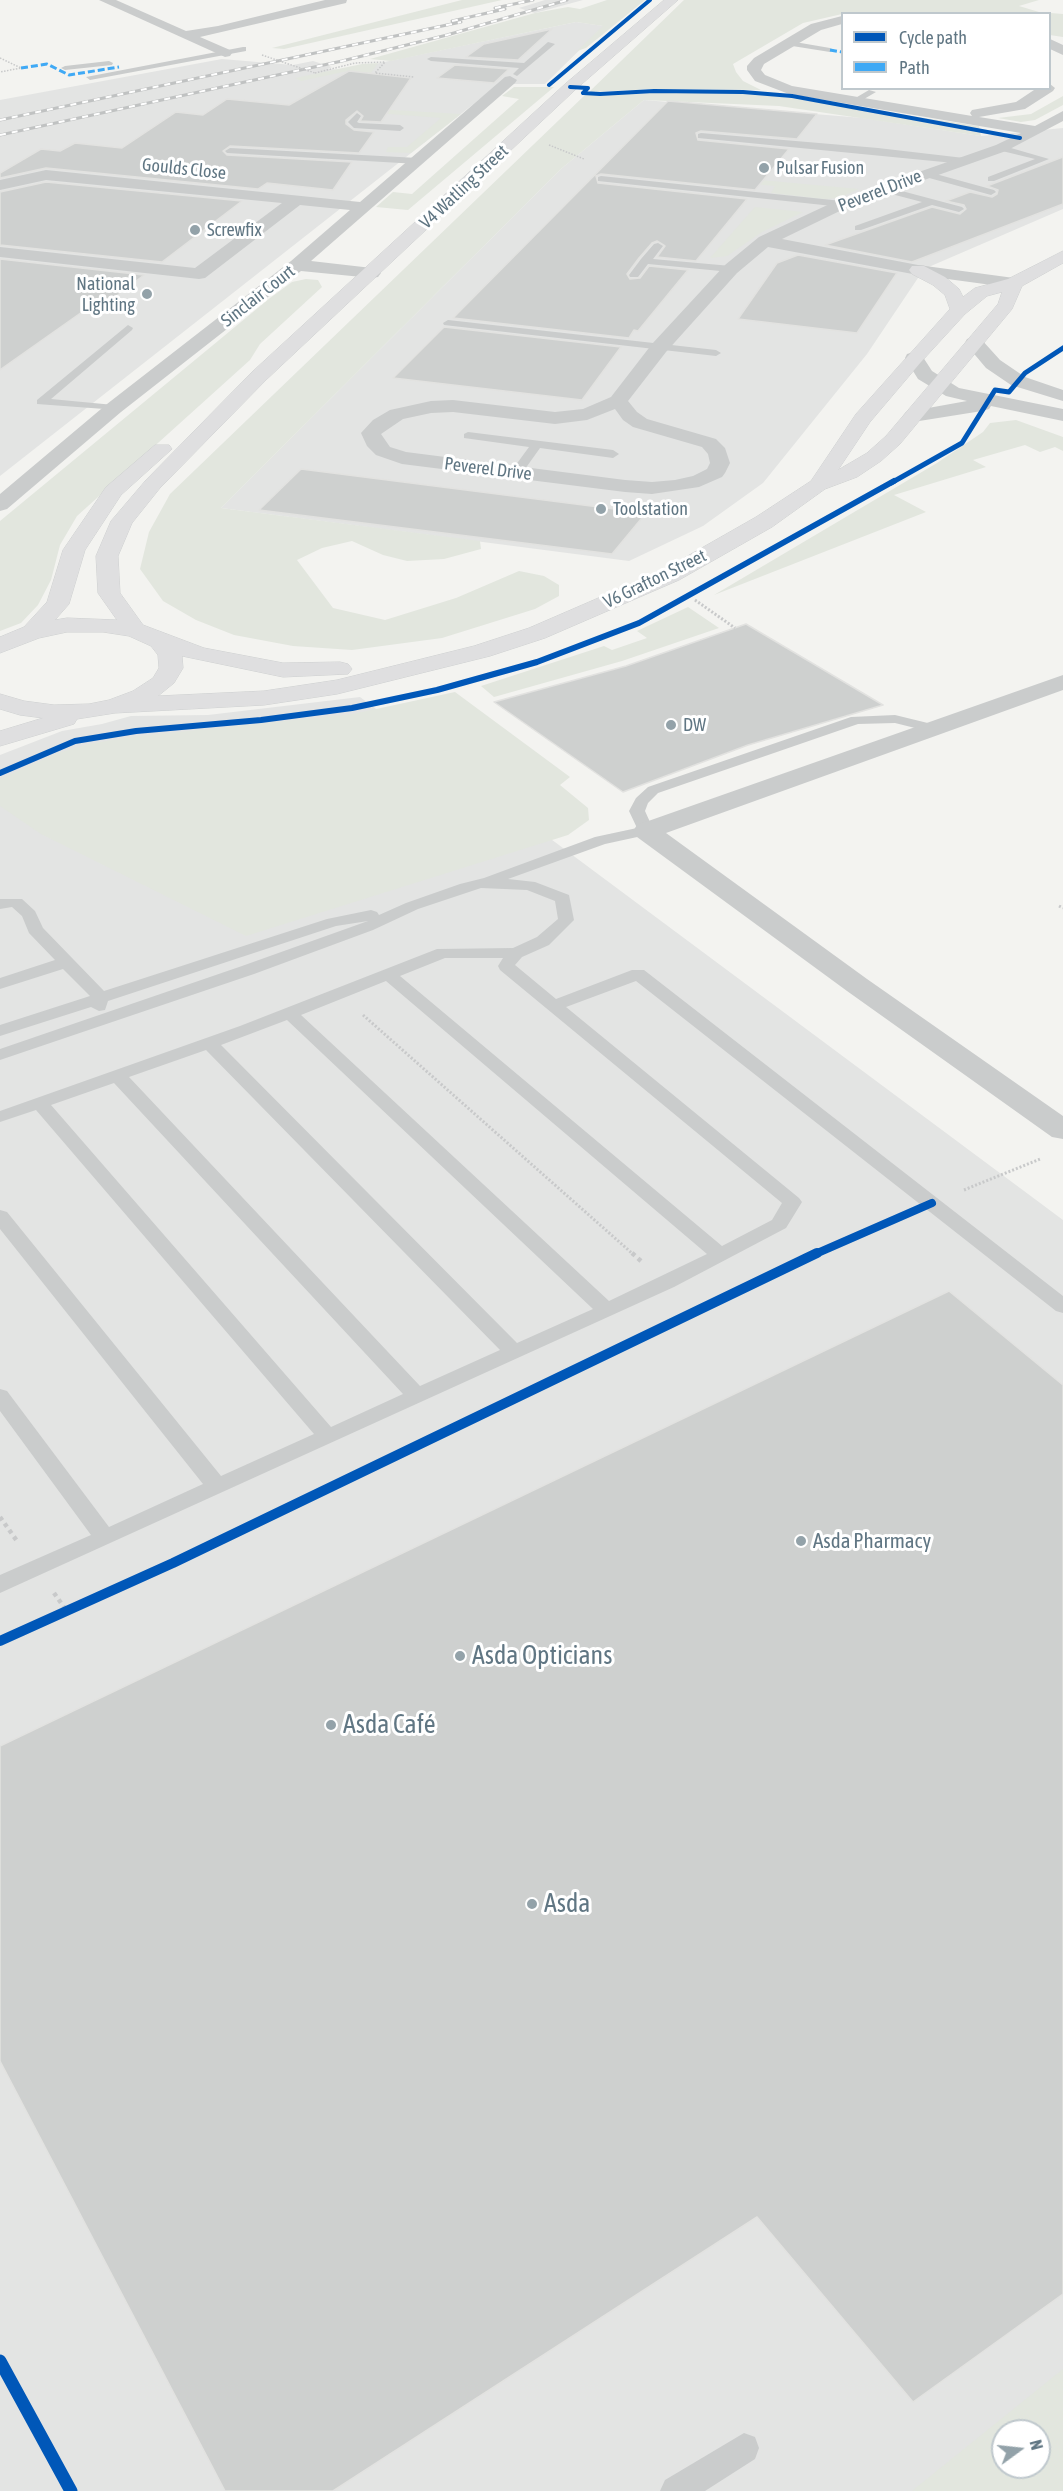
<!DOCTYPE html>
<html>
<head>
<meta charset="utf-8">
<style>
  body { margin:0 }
  #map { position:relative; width:1063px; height:2491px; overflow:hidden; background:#f3f3f0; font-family:"Asap Condensed",sans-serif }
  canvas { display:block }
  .legend { position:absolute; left:841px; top:12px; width:210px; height:78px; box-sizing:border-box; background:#fff; border:2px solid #bfc8cd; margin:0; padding:8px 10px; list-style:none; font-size:18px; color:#607683 }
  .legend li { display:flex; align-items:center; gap:12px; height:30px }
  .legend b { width:30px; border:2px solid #bfc8cd }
  .north { position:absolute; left:991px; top:2419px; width:60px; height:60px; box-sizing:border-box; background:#fff; border:2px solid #bfc8cd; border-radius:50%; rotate:75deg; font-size:16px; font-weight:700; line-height:24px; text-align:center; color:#607683 }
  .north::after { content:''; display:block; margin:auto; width:21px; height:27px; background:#93a2a9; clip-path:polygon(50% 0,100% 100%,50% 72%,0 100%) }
</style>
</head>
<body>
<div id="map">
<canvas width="1063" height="2491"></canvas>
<ul class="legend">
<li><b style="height:8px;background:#0057b8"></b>Cycle path</li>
<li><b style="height:8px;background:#3fa9f5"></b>Path</li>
</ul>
<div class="north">N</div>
</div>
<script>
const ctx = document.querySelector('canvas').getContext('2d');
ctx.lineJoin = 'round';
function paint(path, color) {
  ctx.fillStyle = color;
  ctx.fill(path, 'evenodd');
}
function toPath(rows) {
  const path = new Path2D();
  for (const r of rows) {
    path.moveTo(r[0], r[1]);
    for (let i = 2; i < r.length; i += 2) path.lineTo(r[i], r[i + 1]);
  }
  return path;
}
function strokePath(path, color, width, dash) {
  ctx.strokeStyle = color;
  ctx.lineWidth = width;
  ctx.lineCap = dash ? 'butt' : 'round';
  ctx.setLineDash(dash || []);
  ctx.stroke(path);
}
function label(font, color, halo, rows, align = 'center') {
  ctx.font = font + ' "Asap Condensed",sans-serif';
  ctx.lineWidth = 6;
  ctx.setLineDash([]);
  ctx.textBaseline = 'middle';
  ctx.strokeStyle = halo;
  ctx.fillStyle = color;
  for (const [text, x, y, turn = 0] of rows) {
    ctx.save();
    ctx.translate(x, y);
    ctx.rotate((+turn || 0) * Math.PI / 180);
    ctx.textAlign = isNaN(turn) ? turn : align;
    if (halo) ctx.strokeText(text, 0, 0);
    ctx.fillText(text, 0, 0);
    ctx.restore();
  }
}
paint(toPath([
  [545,0,583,0,535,13,519,8],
  [576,22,604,26,545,84,499,84,0,476,0,100,222,59,293,65,313,61,332,67,328,69,346,70],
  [644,100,863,118,981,136,1063,128,1063,209,924,269,867,354,763,483,703,526,629,561,221,508,561,169],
  [360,697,1063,1220,1063,2491,0,2491,0,755,62,731,102,724,131,716,208,715],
  [1003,2431,1039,2431,1039,2467,1003,2467]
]), '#e3e4e3');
paint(toPath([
  [462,0,502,0,284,49,272,48],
  [607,0,645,0,586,48,577,51,603,26,576,22,391,61,370,59,535,13,568,7,580,9],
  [684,0,1039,0,1019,6,1039,12,1063,14,1063,37,1050,35,1050,14,842,14,803,23,733,64,736,72,743,81,761,90,654,89,589,92],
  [378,63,371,73,348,71,301,81,295,78,362,64],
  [514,87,554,87,408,210,376,207,393,192,412,194,519,99,502,96],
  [661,92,744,93,783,97,979,126,981,136,779,106,644,100,561,169,221,508,480,541,481,549,444,559,407,561,383,555,352,541,322,548,297,560,333,608,385,620,456,598,519,571,544,576,559,585,559,596,535,609,442,638,352,650,293,646,234,635,196,620,163,601,140,569,149,532,170,494,585,95],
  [1063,96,1063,105,1035,120,1021,122,998,118,1031,114],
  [288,104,461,114,411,153,386,152,388,147,407,147,441,118,285,106],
  [607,166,859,189,839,198,825,199,771,193,775,186,603,170],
  [755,207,803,212,762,232,727,256,710,258],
  [306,279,318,280,322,287,260,344,250,360,77,516,60,545,51,580,38,605,21,623,0,631,0,521,270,298,292,282],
  [1016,420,1063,437,1063,451,1055,447,1040,452,1025,445,973,460,986,467,894,495,926,512,714,595,937,463,983,432,990,423],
  [688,607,719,628,622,661,494,697,481,686,604,646,612,650,647,638,637,631],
  [455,692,570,777,560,785,588,808,589,820,568,835,246,936,41,834,0,806,0,779,58,753,89,744,129,737,353,714],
  [1063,2369,1063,2491,912,2491],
  [1003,2431,1039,2431,1039,2467,1003,2467]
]), '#e2e6de');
const building = toPath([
  [552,29,518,60,466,57,484,44,552,29],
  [455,65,509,69,494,83,437,78,455,65],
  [349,71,411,78,381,122,360,121,363,116,357,111,346,120,346,124,354,130,374,132,359,153,230,146,223,151,227,155,352,162,333,190,267,183,258,189,46,168,0,178,0,173,41,149,60,151,75,143,122,148,176,112,203,115,227,99,289,105,349,71],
  [668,101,817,114,797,139,701,131,696,133,698,140,789,149,755,190,601,174,596,176,598,183,747,199,696,261,657,257,665,246,657,241,652,243,639,258,627,274,630,279,640,278,649,266,688,270,638,331,634,330,629,338,453,318,668,101],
  [1063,157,1063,204,912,262,825,245,932,207,960,214,966,209,964,205,946,201,970,192,992,197,997,194,998,190,987,186,1063,157],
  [46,182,242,201,162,262,0,245,0,192,46,182],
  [798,255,897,273,857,333,738,319,777,263,798,255],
  [0,259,144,275,94,313,82,312,0,370,0,259],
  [444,327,621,347,582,400,393,378,444,327],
  [301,469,646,513,612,554,259,510,301,469],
  [746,624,883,705,748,745,623,792,494,702,626,666,746,624],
  [949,1291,1063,1385,1063,2294,913,2402,757,2217,333,2491,225,2491,0,2061,0,1746,949,1291]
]);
paint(building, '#ced0cf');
strokePath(building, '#e2e2e0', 1.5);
const secondary = toPath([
  [664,0,678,0,575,90,266,380,160,488,132,523,118,556,120,593,143,625,204,648,283,663,340,662,348,664,352,669,348,674,283,677,182,656,183,668,174,683,158,696,264,691,337,680,474,646,529,628,663,570,756,517,811,481,856,414,950,309,945,295,933,285,912,274,909,270,912,266,924,266,945,277,959,289,963,297,975,288,1008,279,1063,251,1063,263,1022,286,1012,309,900,444,881,461,857,477,825,489,772,527,679,580,545,638,490,656,337,694,264,705,115,713,77,719,74,724,0,746,0,731,43,718,20,715,0,709,0,694,24,701,54,705,89,704,109,700,133,691,153,678,159,668,158,655,151,646,129,636,103,632,67,632,39,638,0,653,0,637,24,627,47,602,63,550,106,487,155,445,169,445,172,449,121,495,85,550,69,604,55,620,67,618,117,620,98,593,96,556,111,521,146,480,252,372,565,84,664,0],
  [1002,292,998,304,886,436,867,453,838,470,870,422,921,362,965,314,987,296,1002,292]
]);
strokePath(secondary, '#ced0d0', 1);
strokePath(toPath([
  [0,58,21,68,0,72],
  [315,73,355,63,385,62,375,73,414,77],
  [549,145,584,159]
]), '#c8c9ca', 1.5, [1.5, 1.5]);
strokePath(toPath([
  [695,600,735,628],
  [1059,906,1063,908],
  [363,1015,634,1255],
  [964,1190,1040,1159]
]), '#c8c9ca', 3, [2, 2]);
strokePath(toPath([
  [632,1253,641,1261],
  [0,1517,17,1541],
  [54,1593,66,1610]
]), '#c8c9ca', 4.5, [4, 4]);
paint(toPath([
  [789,41,830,48,834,50,830,52,786,45,786,41,789,41],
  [548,42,555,44,517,76,513,74,519,68,431,61,427,59,431,57,524,63,548,42],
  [243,47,246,47,246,51,90,80,86,77,243,47],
  [109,61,113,63,112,65,65,70,61,68,65,66,109,61],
  [869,90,876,92,859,102,852,100,869,90],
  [357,113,361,116,357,122,359,123,400,125,404,128,400,131,354,128,348,122,357,113],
  [701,133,878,148,964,158,969,161,964,164,698,138,698,134,701,133],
  [998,146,1004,146,1049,159,994,181,988,181,988,177,1035,159,998,150,998,146],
  [230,148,418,158,423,161,418,164,227,153,225,151,230,148],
  [925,171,994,190,996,192,991,195,922,176,920,174,925,171],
  [601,176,842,201,847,204,842,207,598,181,598,177,601,176],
  [883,186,962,207,964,209,959,212,932,205,861,230,855,230,855,226,922,202,880,191,878,189,883,186],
  [658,243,663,246,653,259,731,266,736,269,731,272,648,264,638,277,630,277,629,275,641,259,654,244,658,243],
  [448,320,716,350,721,353,716,356,444,325,443,323,448,320],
  [128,325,133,328,132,330,51,399,114,405,120,408,118,410,37,404,37,400,128,325],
  [468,432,613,450,619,454,613,458,540,448,520,476,516,477,510,473,529,447,464,438,464,434,468,432],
  [895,715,940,726,942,729,935,733,895,723,858,724,658,793,648,803,645,811,654,831,651,834,605,844,508,879,535,882,569,895,574,920,549,945,522,957,515,965,556,999,632,970,644,970,1063,1296,1063,1313,1056,1311,636,981,566,1007,799,1198,802,1202,786,1228,674,1287,0,1593,0,1575,91,1535,0,1411,0,1389,7,1391,109,1527,203,1484,0,1229,0,1210,7,1212,221,1476,314,1434,36,1110,0,1122,0,1111,240,1026,437,949,513,948,537,937,558,919,555,901,527,890,481,888,418,909,373,930,254,974,0,1060,0,1049,242,966,368,921,336,926,108,1001,105,1010,99,1011,91,1007,0,1036,0,1025,90,996,63,969,0,989,0,978,55,960,29,933,22,916,12,907,0,909,0,899,22,899,35,911,43,928,104,991,327,919,371,910,377,912,379,915,406,903,460,884,484,878,595,837,637,828,629,811,636,798,648,787,851,717,895,715],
  [445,958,503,958,498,966,500,970,782,1203,772,1220,722,1246,400,976,445,958],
  [386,981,707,1254,609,1301,301,1015,386,981],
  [287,1020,593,1309,517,1343,221,1045,287,1020],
  [206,1050,500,1350,420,1386,129,1077,206,1050],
  [114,1083,403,1394,331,1427,51,1105,114,1083],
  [744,2433,755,2437,759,2448,755,2459,705,2491,660,2491,665,2480,744,2433]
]), '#cacccc');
paint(toPath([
  [99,0,116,0,186,31,218,26,325,0,347,0,346,3,200,37,230,50,232,53,230,56,225,57,99,0],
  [842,16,842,24,821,30,764,64,761,70,765,75,792,86,972,116,970,113,972,110,1016,102,1037,88,1050,88,1050,84,1055,88,1053,91,1025,109,979,117,1035,126,1063,111,1063,121,1006,151,848,207,782,239,918,265,1014,278,1020,279,1023,283,1020,287,1014,288,918,275,768,247,737,273,666,352,628,401,637,412,647,419,716,439,725,448,730,463,725,473,722,477,699,487,652,494,625,492,402,464,376,455,367,446,361,433,373,420,390,410,431,401,453,400,555,412,583,409,611,397,652,344,725,265,759,237,836,201,996,145,1021,133,789,94,755,81,747,70,747,66,754,58,811,24,842,16],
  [615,409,623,420,633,427,702,447,708,454,710,463,707,469,693,476,675,480,652,482,625,480,406,452,390,447,381,434,403,419,431,413,453,412,555,424,587,420,615,409],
  [1050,39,1063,45,1063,55,1050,49,1050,39],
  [510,76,517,80,515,83,311,261,372,268,378,269,381,273,378,277,372,278,301,271,121,412,7,509,0,511,0,494,107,404,291,261,350,210,300,205,205,278,199,279,0,257,0,247,195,268,282,203,46,180,0,190,0,180,46,170,360,202,505,77,510,76],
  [974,337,981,339,1000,360,1025,377,1063,390,1063,401,1011,385,986,368,965,343,967,339,974,337],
  [914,352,921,354,932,371,959,388,1063,409,1063,421,991,406,989,409,982,411,913,422,906,420,903,416,906,412,967,401,946,396,918,379,905,358,907,354,914,352],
  [1063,675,1063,690,666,833,867,979,1063,1116,1063,1139,1052,1137,847,991,637,837,633,831,637,825,1063,675]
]), '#cacccc');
paint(secondary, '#dfdfe0');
const rail = toPath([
  [495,8,533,0],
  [452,21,505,9],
  [0,120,461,22],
  [0,135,342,61,447,35,567,0]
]);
strokePath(rail, '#c0c2c2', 3);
strokePath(rail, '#fff', 2, [6]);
strokePath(toPath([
  [262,55,315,73]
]), '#c8c9ca', 1.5, [1.5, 1.5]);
strokePath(toPath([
  [830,50,842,52],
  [21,68,47,64,69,75,119,67]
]), '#3fa9f5', 3, [7, 3]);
strokePath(toPath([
  [549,85,650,0],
  [570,87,588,88,583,93,600,94,654,91,743,92,792,96,1020,138]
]), '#0057b8', 4);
strokePath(toPath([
  [891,483,962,443,995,390,1009,392,1025,373,1063,348]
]), '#0057b8', 5);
strokePath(toPath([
  [0,773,75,741,136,731,261,720,352,708,437,690,537,662,639,623,894,481]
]), '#0057b8', 6);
strokePath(toPath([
  [813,1255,932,1203]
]), '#0057b8', 8);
strokePath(toPath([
  [0,1641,173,1563,817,1253]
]), '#0057b8', 10);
strokePath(toPath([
  [0,2361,71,2491]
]), '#0057b8', 13);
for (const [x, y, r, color] of [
  [764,168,6,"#93a2a9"],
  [195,230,6,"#93a2a9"],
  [147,294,6,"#93a2a9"],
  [601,509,6,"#93a2a9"],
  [671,725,6,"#93a2a9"],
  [801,1541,6,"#93a2a9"],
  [460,1656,6,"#93a2a9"],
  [331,1725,6,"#93a2a9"],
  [532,1904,6,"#93a2a9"]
]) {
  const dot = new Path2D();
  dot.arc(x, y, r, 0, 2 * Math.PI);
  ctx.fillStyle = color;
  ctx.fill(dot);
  strokePath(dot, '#fff', 2);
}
label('18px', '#607683', '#fff', [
  ["Pulsar Fusion",776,168],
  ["Screwfix",207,230],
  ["National",135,284,"right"],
  ["Lighting",135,305,"right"],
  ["Toolstation",613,509],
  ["DW",683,725]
], 'left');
label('18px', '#607683', '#fff', [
  ["Goulds Close",184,169,6],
  ["V4 Watling Street",464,187,-43],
  ["Peverel Drive",880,191,-21],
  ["Sinclair Court",258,296,-38],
  ["Peverel Drive",488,469,7],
  ["V6 Grafton Street",655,579,-26]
]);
label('21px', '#607683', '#fff', [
  ["Asda Pharmacy",813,1541]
], 'left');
label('26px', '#607683', '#fff', [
  ["Asda Opticians",472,1656],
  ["Asda Café",343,1725],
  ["Asda",544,1904]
], 'left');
</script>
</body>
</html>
